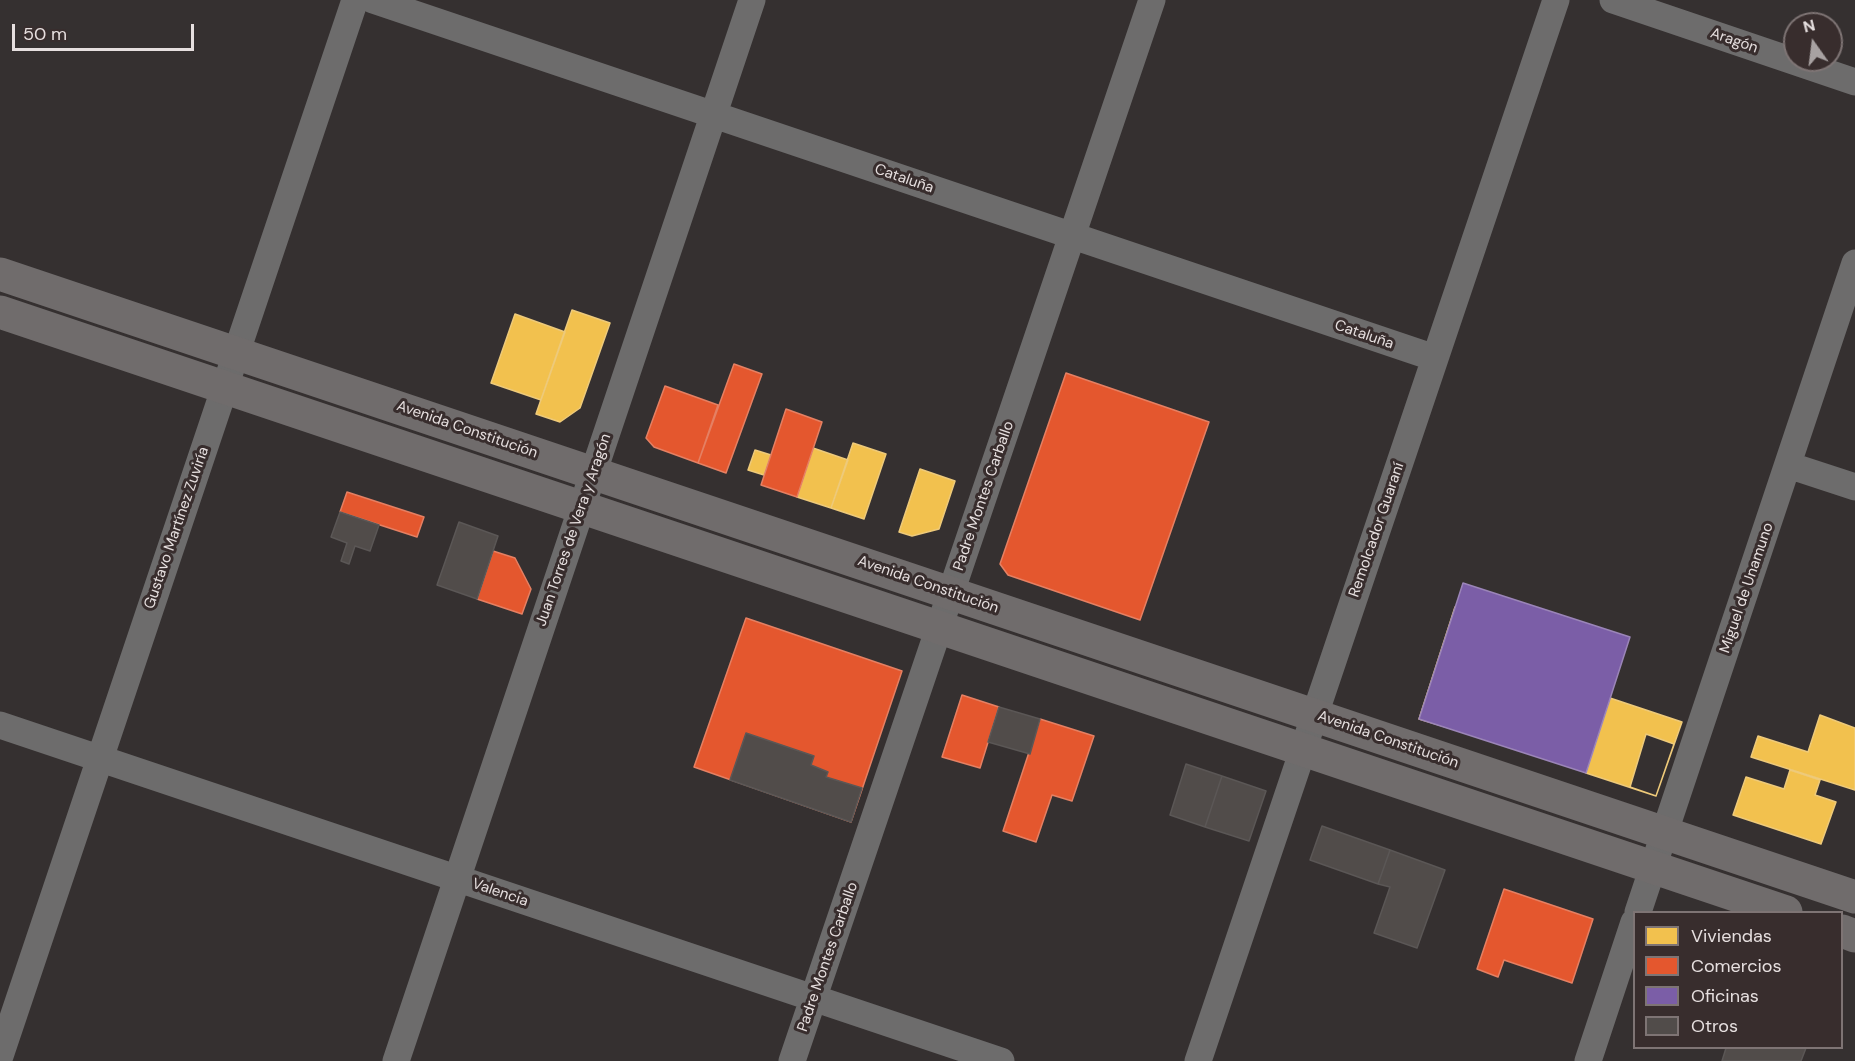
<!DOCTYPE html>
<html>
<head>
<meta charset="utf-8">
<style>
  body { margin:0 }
  #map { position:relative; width:1855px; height:1061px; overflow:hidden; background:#353030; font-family:"DM Sans",sans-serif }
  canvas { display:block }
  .legend { position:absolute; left:1633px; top:911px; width:210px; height:138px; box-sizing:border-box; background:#382d2d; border:2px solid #7e7474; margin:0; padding:8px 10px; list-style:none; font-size:18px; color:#e6dfdf }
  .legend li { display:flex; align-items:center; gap:12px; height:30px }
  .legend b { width:30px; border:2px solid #7e7474 }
  .north { position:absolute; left:1783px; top:12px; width:60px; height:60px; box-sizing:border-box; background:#382d2d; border:2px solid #7e7474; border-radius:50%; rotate:346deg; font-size:16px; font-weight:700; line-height:24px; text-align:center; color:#e6dfdf }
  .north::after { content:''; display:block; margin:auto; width:21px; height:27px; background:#a8a2a2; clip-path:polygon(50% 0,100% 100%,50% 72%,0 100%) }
  .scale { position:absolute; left:12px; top:24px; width:182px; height:27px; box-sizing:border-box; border:3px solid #e6dfdf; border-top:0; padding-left:8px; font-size:18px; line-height:21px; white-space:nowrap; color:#e6dfdf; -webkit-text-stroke:4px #382d2d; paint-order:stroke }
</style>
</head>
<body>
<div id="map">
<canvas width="1855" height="1061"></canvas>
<ul class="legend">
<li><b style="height:16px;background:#f2c14e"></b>Viviendas</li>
<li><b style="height:16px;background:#e4572e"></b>Comercios</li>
<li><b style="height:16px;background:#7b5ea7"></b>Oficinas</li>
<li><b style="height:16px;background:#514c4a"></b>Otros</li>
</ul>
<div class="north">N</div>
<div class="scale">50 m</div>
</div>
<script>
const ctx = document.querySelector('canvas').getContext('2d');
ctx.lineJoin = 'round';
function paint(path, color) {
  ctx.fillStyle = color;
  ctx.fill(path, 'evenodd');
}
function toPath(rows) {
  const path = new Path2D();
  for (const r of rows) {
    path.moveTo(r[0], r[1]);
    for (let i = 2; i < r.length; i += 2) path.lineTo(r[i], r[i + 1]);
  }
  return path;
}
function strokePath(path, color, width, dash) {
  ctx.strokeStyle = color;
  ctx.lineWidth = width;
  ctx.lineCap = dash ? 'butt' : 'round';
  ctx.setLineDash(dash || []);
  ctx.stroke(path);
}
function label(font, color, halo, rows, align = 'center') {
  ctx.font = font + ' "DM Sans",sans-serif';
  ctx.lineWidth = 6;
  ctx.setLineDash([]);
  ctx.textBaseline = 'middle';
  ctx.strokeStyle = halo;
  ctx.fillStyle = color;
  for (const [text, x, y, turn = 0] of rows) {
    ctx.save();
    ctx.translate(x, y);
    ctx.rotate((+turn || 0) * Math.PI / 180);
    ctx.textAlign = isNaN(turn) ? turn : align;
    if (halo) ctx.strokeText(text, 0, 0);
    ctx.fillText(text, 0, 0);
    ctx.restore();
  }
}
const homes = toPath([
  [572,310,610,323,580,408,560,422,536,414,572,310],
  [515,314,565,332,541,400,491,383,515,314],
  [1086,388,1197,427,1153,553,1041,514,1086,388],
  [853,443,886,454,864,519,831,508,853,443],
  [813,448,848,460,831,508,797,497,813,448],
  [755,450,771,455,764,475,748,470,755,450],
  [920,469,955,481,939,529,912,536,899,532,920,469],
  [1455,607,1487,616,1472,666,1479,668,1472,692,1484,696,1472,735,1419,719,1455,607],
  [1487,616,1592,649,1586,666,1604,671,1596,696,1587,693,1577,725,1543,715,1554,680,1543,676,1548,661,1479,640,1487,616],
  [1610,698,1682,722,1656,796,1586,773,1610,698],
  [1820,715,1855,728,1855,790,1751,757,1758,736,1808,752,1820,715],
  [1646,734,1674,744,1656,796,1630,787,1646,734],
  [1790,770,1820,780,1815,795,1836,802,1821,844,1733,815,1746,777,1784,789,1790,770]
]);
paint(homes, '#f2c14e');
strokePath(homes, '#eeca7a', 1.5);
const shops = toPath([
  [734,364,762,374,726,473,698,463,734,364],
  [1066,373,1209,422,1140,620,1008,575,1000,564,1066,373],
  [665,386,718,405,698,463,654,447,646,438,665,386],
  [786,409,822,422,797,497,761,485,786,409],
  [347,492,424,517,417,537,340,512,347,492],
  [493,551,515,558,531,589,522,614,477,599,493,551],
  [746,618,902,671,851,822,694,767,746,618],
  [962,695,999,707,980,768,942,757,962,695],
  [1040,719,1094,736,1072,801,1052,795,1036,842,1003,831,1040,719],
  [1504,889,1593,919,1572,983,1504,960,1498,977,1477,969,1504,889]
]);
paint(shops, '#e4572e');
strokePath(shops, '#e58063', 1.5);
const offices = toPath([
  [1463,583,1630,637,1586,773,1419,719,1463,583]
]);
paint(offices, '#7b5ea7');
strokePath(offices, '#9b85b8', 1.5);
const building = toPath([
  [340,512,379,525,370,551,355,546,349,564,341,561,347,543,331,537,340,512],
  [459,522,498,536,477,599,437,585,459,522],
  [999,707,1040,719,1030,754,988,742,999,707],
  [746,733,814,756,811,765,828,772,826,777,862,788,851,822,730,780,746,733],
  [1186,764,1222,776,1205,827,1170,815,1186,764],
  [1222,776,1266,791,1249,841,1205,827,1222,776],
  [1322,826,1390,850,1378,884,1310,860,1322,826],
  [1390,850,1445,870,1417,948,1374,933,1390,887,1378,884,1390,850],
  [1726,1048,1806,1048,1801,1061,1722,1061,1726,1048]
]);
paint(building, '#514c4a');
strokePath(building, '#5b5756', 1.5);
strokePath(toPath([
  [373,0,1435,358],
  [1613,0,1855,82],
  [1788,465,1855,487],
  [0,725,1001,1061],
  [1638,912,1855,263],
  [0,1056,355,0],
  [396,1061,752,0],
  [792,1061,1152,0],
  [1198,1061,1556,0],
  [1588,1061,1634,922]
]), '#6d6c6c', 27);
strokePath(toPath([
  [0,274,1855,897],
  [0,312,1786,912],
  [1842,931,1855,936]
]), '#706c6c', 33);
label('15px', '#e6dfdf', '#382d2d', [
  ["Aragón",1734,41,19],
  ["Cataluña",904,179,19],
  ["Cataluña",1364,335,19],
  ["Avenida Constitución",467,430,19],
  ["Padre Montes Carballo",984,496,-71],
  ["Gustavo Martínez Zuviría",177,528,-71],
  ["Juan Torres de Vera y Aragón",574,530,-71],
  ["Remolcador Guaraní",1377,530,-71],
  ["Avenida Constitución",928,585,19],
  ["Miguel de Unamuno",1747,588,-71],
  ["Avenida Constitución",1388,740,19],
  ["Valencia",500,893,19],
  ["Padre Montes Carballo",828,957,-71]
]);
</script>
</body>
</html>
